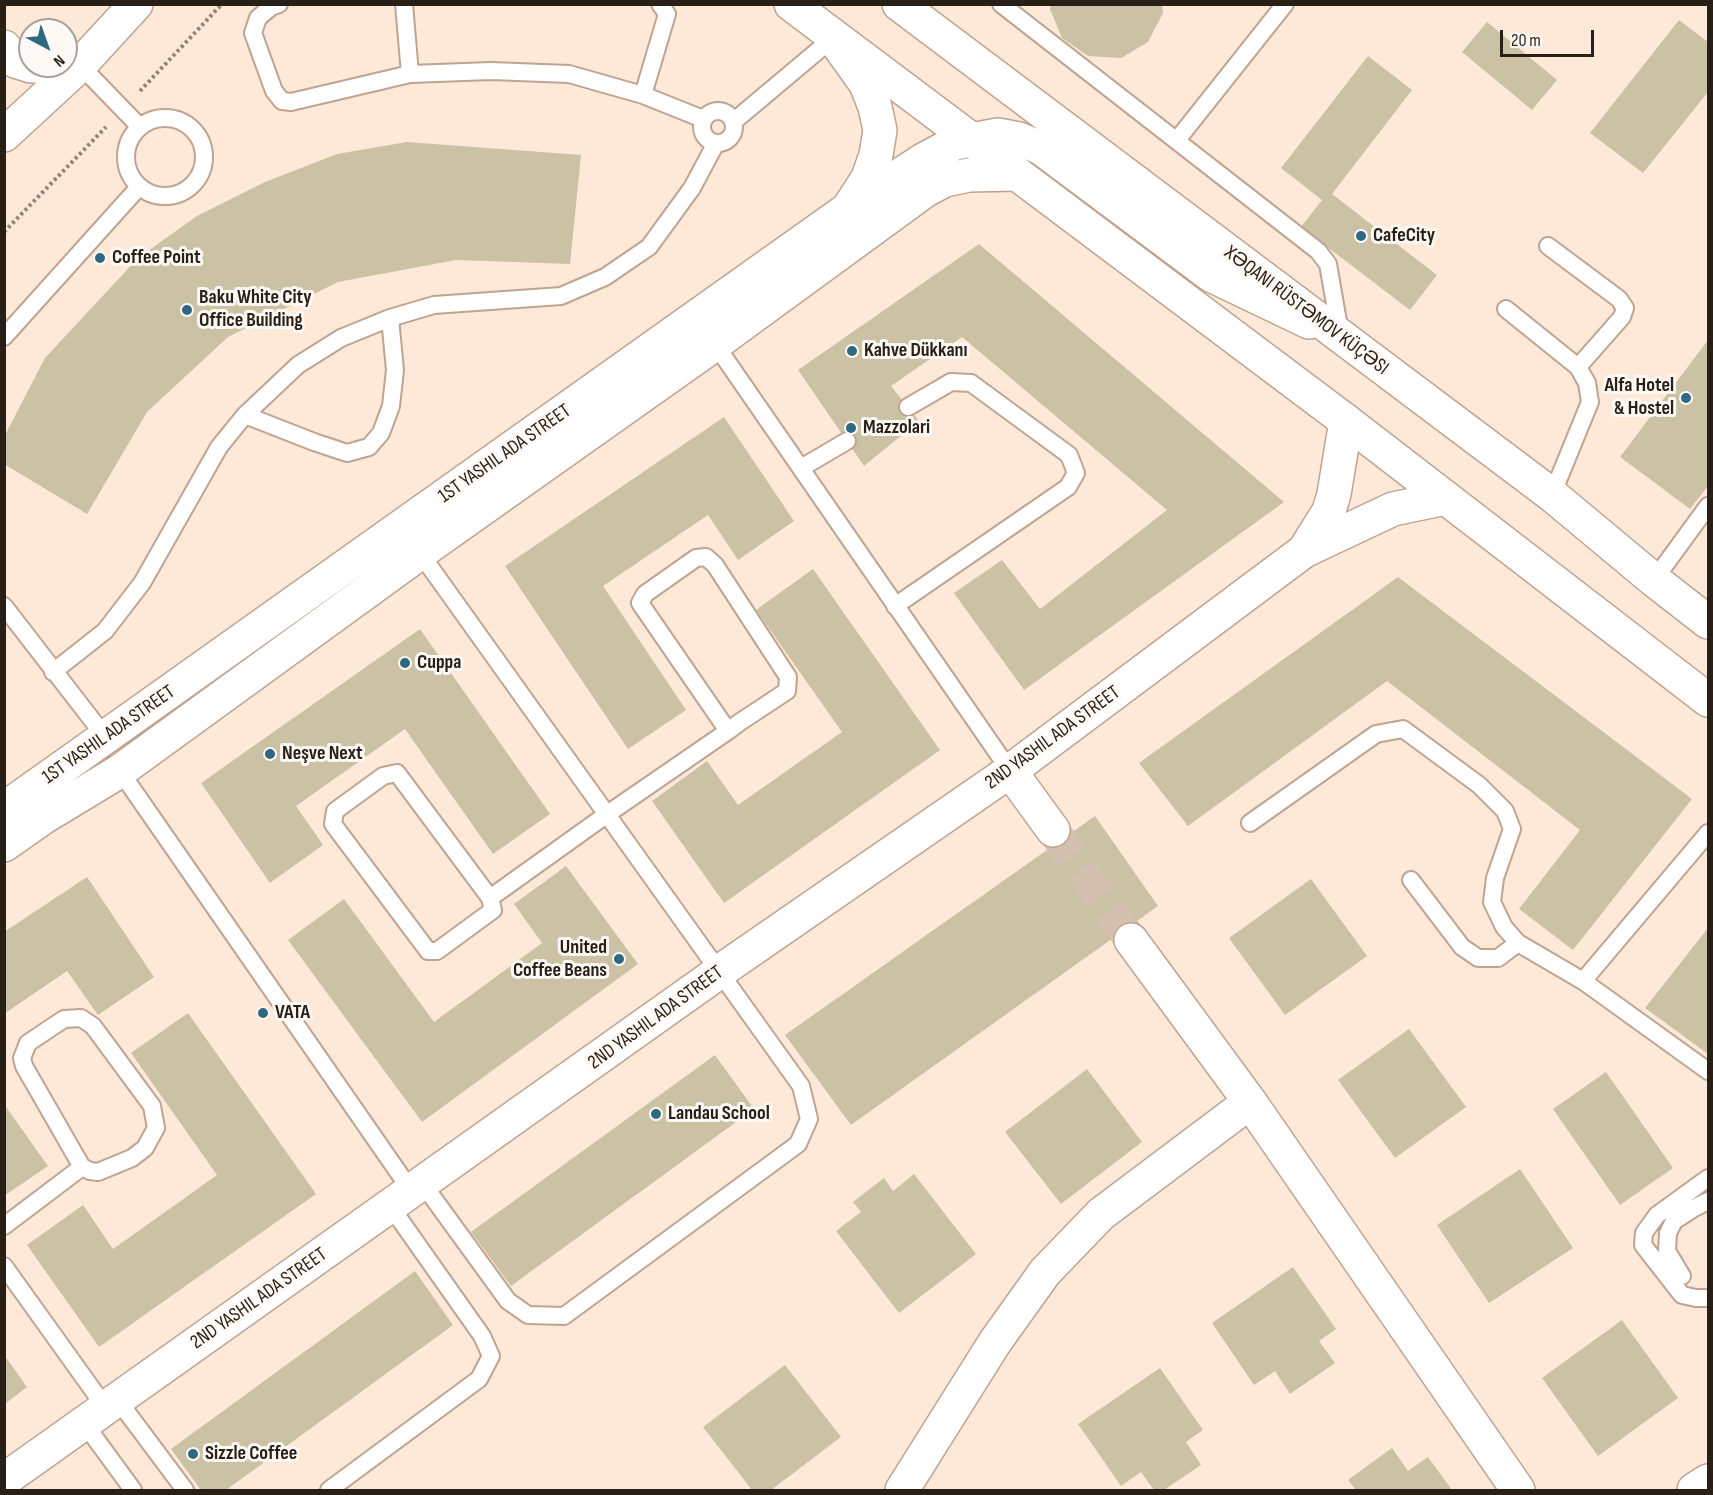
<!DOCTYPE html>
<html>
<head>
<meta charset="utf-8">
<style>
  body { margin:0 }
  #map { position:relative; width:1713px; height:1495px; overflow:hidden; background:#fee8d8; font-family:"Sofia Sans Condensed",sans-serif }
  canvas { display:block }
  .frame { position:absolute; inset:0; border:6px solid #281f17; pointer-events:none }
  .north { position:absolute; left:18px; top:18px; width:60px; height:60px; box-sizing:border-box; background:#fef9f5; border:2px solid #a8a29c; border-radius:50%; rotate:139deg; font-size:16px; font-weight:700; line-height:24px; text-align:center; color:#281f17 }
  .north::after { content:''; display:block; margin:auto; width:21px; height:27px; background:#2e6881; clip-path:polygon(50% 0,100% 100%,50% 72%,0 100%) }
  .scale { position:absolute; left:1500px; top:30px; width:94px; height:27px; box-sizing:border-box; border:3px solid #281f17; border-top:0; padding-left:8px; font-size:18px; line-height:21px; white-space:nowrap; color:#281f17; -webkit-text-stroke:4px #fef9f5; paint-order:stroke }
</style>
</head>
<body>
<div id="map">
<canvas width="1713" height="1495"></canvas>
<div class="frame"></div>
<div class="north">N</div>
<div class="scale">20 m</div>
</div>
<script>
const ctx = document.querySelector('canvas').getContext('2d');
ctx.lineJoin = 'round';
function paint(path, color) {
  ctx.fillStyle = color;
  ctx.fill(path, 'evenodd');
}
function toPath(rows) {
  const path = new Path2D();
  for (const r of rows) {
    if (r.length === 3) {
      path.moveTo(r[0] + r[2], r[1]);
      path.arc(r[0], r[1], r[2], 0, 2 * Math.PI);
      continue;
    }
    path.moveTo(r[0], r[1]);
    for (let i = 2; i < r.length; i += 2) path.lineTo(r[i], r[i + 1]);
  }
  return path;
}
function strokePath(path, color, width, dash) {
  ctx.strokeStyle = color;
  ctx.lineWidth = width;
  ctx.lineCap = dash ? 'butt' : 'round';
  ctx.setLineDash(dash || []);
  ctx.stroke(path);
}
function label(font, color, halo, rows, align = 'center') {
  ctx.font = font + ' "Sofia Sans Condensed",sans-serif';
  ctx.lineWidth = 6;
  ctx.setLineDash([]);
  ctx.textBaseline = 'middle';
  ctx.strokeStyle = halo;
  ctx.fillStyle = color;
  for (const [text, x, y, turn = 0] of rows) {
    ctx.save();
    ctx.translate(x, y);
    ctx.rotate((+turn || 0) * Math.PI / 180);
    ctx.textAlign = isNaN(turn) ? turn : align;
    if (halo) ctx.strokeText(text, 0, 0);
    ctx.fillText(text, 0, 0);
    ctx.restore();
  }
}
paint(toPath([
  [1051,4,1162,4,1163,13,1148,42,1121,58,1088,56,1062,38,1050,9],
  [1679,20,1708,42,1708,92,1643,173,1590,133],
  [1487,22,1557,80,1532,110,1462,52],
  [1368,56,1412,90,1332,194,1437,275,1410,310,1301,227,1322,200,1281,168],
  [407,142,581,155,570,264,456,260,338,282,228,337,147,412,87,514,4,464,4,437,45,358,138,258,197,216,265,182,337,154],
  [979,244,1284,502,1024,690,954,593,1002,560,1040,609,1167,510,962,337,891,386,919,421,864,466,798,370],
  [1708,340,1708,486,1690,509,1620,457],
  [724,417,794,521,738,560,708,515,603,586,686,710,628,749,505,566],
  [813,569,940,750,724,903,652,801,707,761,738,805,842,732,756,610],
  [1398,577,1692,799,1573,950,1519,909,1580,830,1387,681,1188,826,1139,763],
  [420,629,550,814,493,854,405,729,296,806,323,845,270,883,201,783],
  [1095,816,1158,906,851,1125,785,1035],
  [566,866,638,964,422,1122,288,940,344,899,434,1022,542,943,514,904],
  [87,877,154,977,98,1015,67,971,4,1014,4,932],
  [1311,879,1367,956,1285,1015,1229,938],
  [1708,928,1708,1054,1645,1008],
  [188,1013,316,1194,99,1347,27,1245,83,1205,113,1249,217,1175,131,1053],
  [1409,1029,1466,1107,1395,1158,1338,1080],
  [715,1055,754,1109,511,1286,471,1232],
  [1087,1069,1142,1142,1061,1204,1005,1132],
  [1606,1072,1673,1168,1620,1205,1553,1109],
  [4,1104,48,1166,4,1196],
  [1520,1169,1573,1248,1489,1303,1437,1225],
  [914,1174,976,1254,899,1313,836,1231,861,1212,853,1202,884,1178,893,1191],
  [1293,1267,1336,1329,1319,1341,1335,1363,1290,1394,1275,1371,1254,1385,1212,1323],
  [415,1271,453,1325,226,1490,201,1490,171,1449],
  [1622,1320,1678,1398,1598,1456,1542,1378],
  [5,1356,27,1387,5,1404],
  [785,1365,841,1437,771,1490,752,1490,703,1427],
  [1160,1368,1203,1430,1186,1442,1201,1465,1164,1490,1154,1490,1141,1472,1121,1486,1078,1424],
  [1392,1448,1408,1471,1428,1457,1452,1490,1356,1490,1348,1480]
]), '#cbc2a5');
strokePath(toPath([
  [1053,830,1131,940]
]), '#d3c0b1', 33, [33, 16]);
const lane = toPath([
  [279,4,271,7,258,18,253,33,274,91,282,101,291,102,410,74,491,71,569,74,643,95,703,119],
  [404,4,410,74],
  [1001,4,1318,251,1328,264,1340,333],
  [80,65,140,127],
  [643,95,667,14,660,4],
  [718,127,16],
  [165,157,39],
  [733,122,833,38],
  [1177,140,1285,4],
  [1548,246,1619,299,1625,308,1622,317,1578,367],
  [1506,309,1578,367,1587,383,1590,402,1552,495],
  [4,337,139,187],
  [715,344,1010,771],
  [245,415,314,442,347,453,369,447,381,433,391,406,395,370,390,318],
  [801,468,847,441],
  [420,553,801,1086,809,1119,798,1144,564,1316,528,1315,508,1301,423,1184],
  [1654,580,1708,506],
  [4,606,106,738],
  [895,606,1068,487,1076,473,1069,455,971,383,951,382,908,407],
  [53,672,105,631,142,583,219,447,245,415,298,365,341,338,390,318,434,305,561,296,605,277,649,247,692,188,716,143],
  [120,771,412,1192],
  [397,773,490,898,493,910,437,951,428,951,333,824,335,811,383,776,397,773],
  [1250,823,1376,734,1403,729,1479,785,1505,811,1512,829,1495,878,1492,902,1504,927,1518,943],
  [1708,833,1583,981,1708,1071],
  [1411,880,1462,947,1478,958,1498,958,1518,943,1583,981],
  [490,898,606,815,728,731,740,722,787,691,788,677,715,565,706,557,696,558,645,594,640,603,728,731],
  [81,1018,93,1026,152,1106,156,1128,145,1148,132,1158,98,1172,90,1171,82,1167,24,1066,22,1058,28,1043,64,1019,81,1018],
  [1708,1178,1657,1215,1644,1233,1643,1245,1682,1295,1696,1298,1708,1298],
  [4,1226,82,1167],
  [4,1266,105,1407],
  [1682,1276,1667,1251,1668,1233,1674,1221,1694,1208,1708,1201],
  [117,1399,185,1490],
  [84,1423,133,1490],
  [329,1490,479,1379,491,1356,482,1336,391,1207]
]);
const street = toPath([
  [856,204,923,160,955,143,998,135,1019,139,1041,148,1211,275,1309,322],
  [1304,551,1329,511,1334,494,1346,421],
  [1010,771,1053,830],
  [4,809,848,209,868,178,876,155,880,130,875,107,866,84,836,42],
  [4,845,44,817,120,771,420,553,715,344,926,190,945,180,969,175,1016,174],
  [1131,940,1250,1102,1518,1490],
  [4,1480,719,972,1010,771,1304,551,1393,509,1446,498],
  [902,1490,995,1342,1045,1272,1101,1214,1250,1102],
  [1694,1490,1708,1481]
]);
const secondary = toPath([
  [791,4,1346,421,1708,700],
  [899,4,1552,495,1654,580,1708,622]
]);
const highway = toPath([
  [4,47,15,61,31,66,80,65],
  [4,135,80,65,136,4]
]);
strokePath(lane, '#bea491', 20);
strokePath(street, '#bea491', 36);
strokePath(secondary, '#bea491', 36);
strokePath(highway, '#bea491', 36);
strokePath(toPath([
  [140,91,222,4],
  [4,232,106,127]
]), '#948478', 4, [3, 3]);
strokePath(lane, '#fff', 16);
strokePath(street, '#fff', 33);
strokePath(secondary, '#fff', 33);
strokePath(highway, '#fff', 33);
for (const [x, y, r, color] of [
  [1361,236,6,"#2e6881"],
  [100,258,6,"#2e6881"],
  [187,310,6,"#2e6881"],
  [852,351,6,"#2e6881"],
  [1686,398,6,"#2e6881"],
  [851,428,6,"#2e6881"],
  [405,663,6,"#2e6881"],
  [270,754,6,"#2e6881"],
  [619,959,6,"#2e6881"],
  [263,1013,6,"#2e6881"],
  [656,1114,6,"#2e6881"],
  [193,1454,6,"#2e6881"]
]) {
  const dot = new Path2D();
  dot.arc(x, y, r, 0, 2 * Math.PI);
  ctx.fillStyle = color;
  ctx.fill(dot);
  strokePath(dot, '#fef9f5', 2);
}
label('bold 20px', '#281f17', '#fef9f5', [
  ["CafeCity",1373,236],
  ["Coffee Point",112,258],
  ["Baku White City",199,298],
  ["Office Building",199,321],
  ["Kahve Dükkanı",864,351],
  ["Alfa Hotel",1674,386,"right"],
  ["& Hostel",1674,409,"right"],
  ["Mazzolari",863,428],
  ["Cuppa",417,663],
  ["Neşve Next",282,754],
  ["United",607,948,"right"],
  ["Coffee Beans",607,971,"right"],
  ["VATA",275,1013],
  ["Landau School",668,1114],
  ["Sizzle Coffee",205,1454]
], 'left');
label('20px', '#281f17', '#fef9f5', [
  ["XƏQANI RÜSTƏMOV KÜÇƏSI",1306,311,37],
  ["1ST YASHIL ADA STREET",505,454,-35],
  ["1ST YASHIL ADA STREET",109,735,-35],
  ["2ND YASHIL ADA STREET",1053,738,-36],
  ["2ND YASHIL ADA STREET",656,1018,-36],
  ["2ND YASHIL ADA STREET",259,1299,-35]
]);
</script>
</body>
</html>
